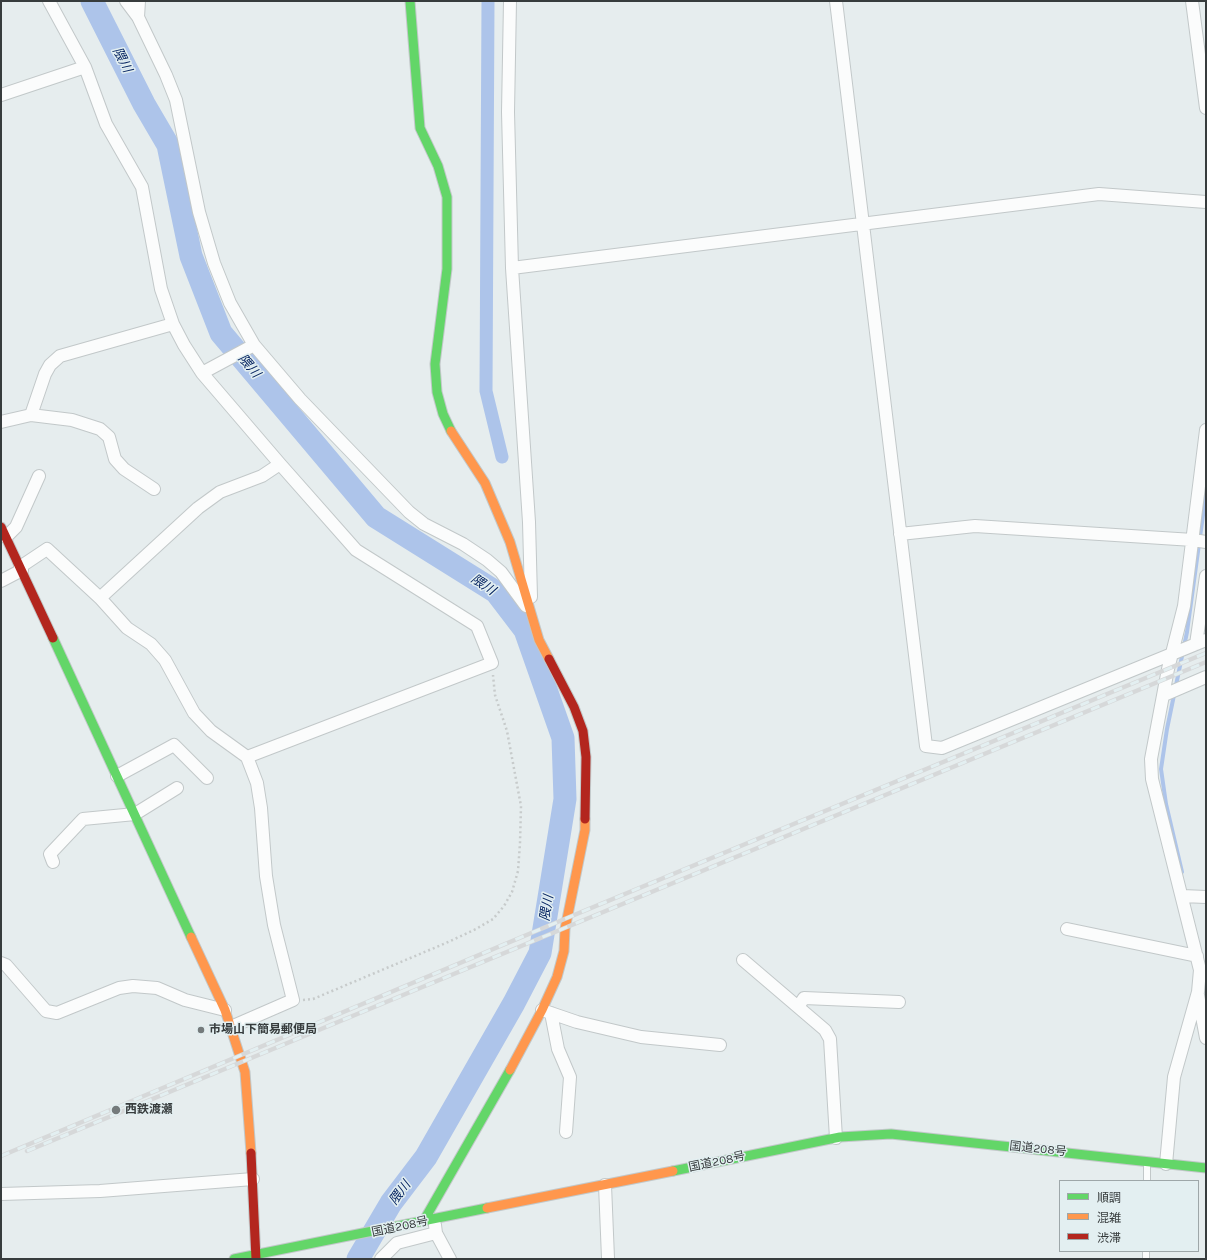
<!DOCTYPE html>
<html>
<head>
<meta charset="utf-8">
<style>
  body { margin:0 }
  #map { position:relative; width:1207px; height:1260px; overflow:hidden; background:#e6edee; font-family:Karla,"Noto Sans JP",sans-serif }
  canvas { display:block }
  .frame { position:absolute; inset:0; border:2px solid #373c3d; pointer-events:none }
  .legend { position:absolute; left:1059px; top:1180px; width:140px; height:72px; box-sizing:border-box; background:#e3eff1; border:1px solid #9ea7a9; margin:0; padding:5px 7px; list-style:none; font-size:12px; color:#373c3d }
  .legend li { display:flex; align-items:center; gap:8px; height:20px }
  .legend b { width:20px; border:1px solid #9ea7a9 }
</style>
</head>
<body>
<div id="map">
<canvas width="1207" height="1260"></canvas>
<div class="frame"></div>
<ul class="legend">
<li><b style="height:5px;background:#63d668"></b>順調</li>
<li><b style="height:5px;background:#ff974d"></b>混雑</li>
<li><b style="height:5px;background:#b3261e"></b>渋滞</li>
</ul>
</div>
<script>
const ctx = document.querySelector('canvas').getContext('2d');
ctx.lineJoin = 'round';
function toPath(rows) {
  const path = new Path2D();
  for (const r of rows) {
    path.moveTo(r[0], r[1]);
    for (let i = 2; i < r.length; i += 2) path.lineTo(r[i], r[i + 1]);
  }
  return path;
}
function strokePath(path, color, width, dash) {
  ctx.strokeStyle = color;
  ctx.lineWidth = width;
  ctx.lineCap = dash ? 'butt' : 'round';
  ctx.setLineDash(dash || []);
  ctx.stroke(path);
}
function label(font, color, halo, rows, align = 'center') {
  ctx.font = font + ' Karla,"Noto Sans JP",sans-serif';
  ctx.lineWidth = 3;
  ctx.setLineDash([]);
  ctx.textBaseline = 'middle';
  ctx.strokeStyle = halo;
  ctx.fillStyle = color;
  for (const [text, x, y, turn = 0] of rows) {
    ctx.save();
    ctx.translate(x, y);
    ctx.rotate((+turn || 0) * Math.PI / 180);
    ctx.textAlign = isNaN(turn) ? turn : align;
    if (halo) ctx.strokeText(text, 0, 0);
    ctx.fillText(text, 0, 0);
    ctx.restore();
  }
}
strokePath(toPath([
  [1182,872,1166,804,1161,769,1167,729,1187,632,1206,493]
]), '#adc4ea', 4);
strokePath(toPath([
  [488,1,486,391,502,457]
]), '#adc4ea', 13);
strokePath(toPath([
  [92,1,144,104,168,145,191,256,221,333,376,517,496,592,525,630,563,738,565,799,540,953,514,1003,426,1157,391,1203,358,1259]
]), '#adc4ea', 23);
const lane = toPath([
  [1147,1181,1147,1165],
  [1146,1259,1146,1251]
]);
const street = toPath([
  [49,1,85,67,106,124,142,187,161,289,173,324,184,345,202,373,280,464,356,550,477,626,492,663,247,757],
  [126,1,138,17,166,75,176,100,199,212,214,263,230,303,254,345,300,399,409,512,424,524,463,544,487,560,501,572,526,606],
  [510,1,508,112,512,268,529,522,531,597],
  [836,1,926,746,942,748,1206,640],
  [1192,1,1206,108],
  [138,17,139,1],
  [1,95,85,67],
  [512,268,1099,194,1206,202],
  [202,373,254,345],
  [31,415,72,420,100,429,109,437,115,459,124,469,154,489],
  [1,422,31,415,45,374,50,365,60,356,173,324],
  [900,534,975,526,1193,540,1206,542],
  [6,537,16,527,39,476],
  [20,567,47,549,100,598,127,628,151,644,165,660,194,713,211,731,247,757,257,783,261,808,266,876,274,925,293,1000,231,1027],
  [1,581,22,570],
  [100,598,198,508,220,492,262,476,280,464],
  [1196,644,1206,576],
  [1164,695,1206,677],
  [117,776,174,745,207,778],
  [53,862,50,854,83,819,135,814,177,788],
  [1182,896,1206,897],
  [1067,929,1197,956],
  [743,960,825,1030,830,1039,836,1138],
  [1,963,6,965,46,1011,57,1013,119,988,133,986,157,988,185,1000,225,1010],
  [1198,995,1206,1038],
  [798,1007,804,998,899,1002],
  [542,1010,577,1022,641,1037,720,1045],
  [551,1013,558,1049,570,1077,566,1132],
  [1166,1164,1174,1077,1198,992,1200,970,1152,779,1151,759,1168,669,1184,606,1206,430],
  [605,1185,608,1258],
  [1,1194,100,1191,253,1179],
  [435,1225,436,1233,450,1259],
  [381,1259,397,1243,436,1233]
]);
const fast = toPath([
  [410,1,420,128,438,166,447,197,447,269,435,364,437,392,443,414,451,431],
  [53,638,191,937],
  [673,1171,840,1137,891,1134,1206,1168],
  [423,1222,510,1070],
  [234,1259,487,1208]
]);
const slow = toPath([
  [451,431,485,483,510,542,539,640,549,659],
  [191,937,225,1010,245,1072,251,1153],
  [510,1070,542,1010,557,977,564,951,565,929,585,830,585,819],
  [487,1208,673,1171]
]);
const jam = toPath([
  [1,527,53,638],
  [549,659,574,707,583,731,586,757,585,819],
  [251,1153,256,1259]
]);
strokePath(lane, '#c2c8c9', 8);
strokePath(street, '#c2c8c9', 14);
strokePath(fast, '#c2c8c9', 11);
strokePath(slow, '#c2c8c9', 11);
strokePath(jam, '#c2c8c9', 11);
strokePath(toPath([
  [303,1000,313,999,446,943,476,929,493,919,504,906,512,892,518,871,520,843,521,806,507,731,495,695,493,675]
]), '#c7cbcb', 2.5, [2, 3]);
strokePath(lane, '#fbfcfc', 6);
strokePath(street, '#fbfcfc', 12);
strokePath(fast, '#63d668', 9);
strokePath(slow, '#ff974d', 9);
strokePath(jam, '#b3261e', 9);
const rail = toPath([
  [27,1151,1206,662],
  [1,1156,567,918,1206,653]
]);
strokePath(rail, '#d6d8d9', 4.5);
strokePath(rail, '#e3eff1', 3, [9]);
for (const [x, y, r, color] of [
  [201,1030,4,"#747a7b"],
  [116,1110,5,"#747a7b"]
]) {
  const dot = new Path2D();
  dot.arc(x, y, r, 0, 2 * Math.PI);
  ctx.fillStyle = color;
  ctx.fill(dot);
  strokePath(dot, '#e3eff1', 1.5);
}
label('bold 12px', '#373c3d', '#e3eff1', [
  ["市場山下簡易郵便局",209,1030],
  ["西鉄渡瀬",125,1110]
], 'left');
label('12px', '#373c3d', '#e3eff1', [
  ["国道208号",1038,1149,6],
  ["国道208号",717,1162,-12],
  ["国道208号",400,1227,-12]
]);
label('italic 13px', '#072562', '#e3eff1', [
  ["隈川",122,60,63],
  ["隈川",249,366,50],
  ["隈川",483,585,34],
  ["隈川",547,908,-81],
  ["隈川",400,1193,-53]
]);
</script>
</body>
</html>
